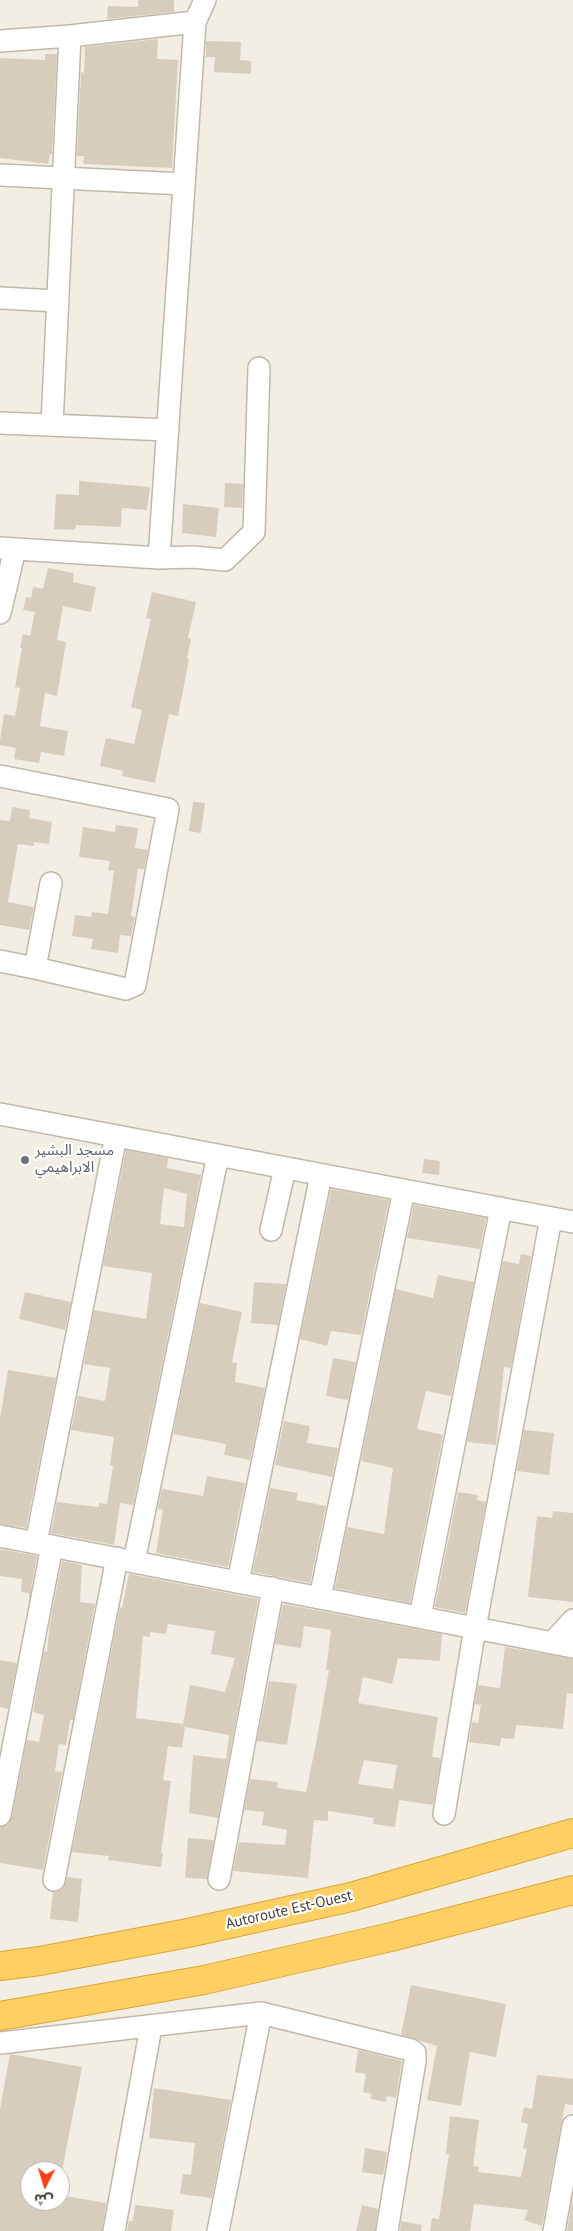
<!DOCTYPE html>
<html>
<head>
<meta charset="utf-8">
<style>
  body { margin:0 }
  #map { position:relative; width:573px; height:2231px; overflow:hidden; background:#f2eee4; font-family:"PT Sans","Noto Sans Arabic",sans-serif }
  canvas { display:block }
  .north { position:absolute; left:20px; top:2161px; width:50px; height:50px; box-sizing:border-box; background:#fff; border:1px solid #b4b2ae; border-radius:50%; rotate:185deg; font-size:14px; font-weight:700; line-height:20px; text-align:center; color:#443f34 }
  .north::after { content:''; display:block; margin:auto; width:18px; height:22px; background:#fa3f13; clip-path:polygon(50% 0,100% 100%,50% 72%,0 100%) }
</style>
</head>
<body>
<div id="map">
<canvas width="573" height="2231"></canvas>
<div class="north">ش</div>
</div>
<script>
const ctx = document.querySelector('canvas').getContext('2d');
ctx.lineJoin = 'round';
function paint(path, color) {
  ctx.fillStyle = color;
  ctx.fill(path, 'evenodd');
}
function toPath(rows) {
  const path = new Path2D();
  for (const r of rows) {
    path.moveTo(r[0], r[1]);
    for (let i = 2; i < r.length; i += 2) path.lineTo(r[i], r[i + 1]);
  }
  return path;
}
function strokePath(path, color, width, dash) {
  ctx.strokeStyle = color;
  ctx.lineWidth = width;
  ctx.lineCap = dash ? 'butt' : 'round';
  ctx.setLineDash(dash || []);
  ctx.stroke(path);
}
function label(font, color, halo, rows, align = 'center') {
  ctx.font = font + ' "PT Sans","Noto Sans Arabic",sans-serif';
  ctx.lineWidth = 4.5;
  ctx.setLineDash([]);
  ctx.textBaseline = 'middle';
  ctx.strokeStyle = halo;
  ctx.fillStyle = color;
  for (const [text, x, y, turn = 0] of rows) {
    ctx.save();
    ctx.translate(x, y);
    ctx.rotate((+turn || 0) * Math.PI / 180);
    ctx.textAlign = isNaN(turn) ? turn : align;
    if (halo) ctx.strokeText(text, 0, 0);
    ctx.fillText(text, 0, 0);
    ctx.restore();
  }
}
paint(toPath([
  [138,0,174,0,174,12,107,19,108,6,138,7],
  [158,39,157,59,178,60,172,168,83,164,84,156,77,156,81,72,84,73,85,47],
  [206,41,241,42,240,60,251,61,251,74,214,72,215,57,206,57],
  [45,54,57,54,52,154,50,154,48,164,0,158,0,58,45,60],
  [79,481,150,487,147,510,122,508,121,527,76,525,75,530,54,529,56,494,79,495],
  [225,483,243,484,242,508,224,507],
  [183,504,219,508,216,537,182,533],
  [48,568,74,573,73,582,96,587,91,612,63,606,57,640,66,642,57,696,45,693,40,726,68,731,64,756,41,752,39,763,14,759,16,748,0,745,0,741,4,714,15,716,20,688,15,687,22,648,20,648,23,634,30,636,35,612,23,610,26,597,31,598,33,587,43,589],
  [152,592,196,602,188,638,191,639,187,659,189,659,178,716,169,714,155,783,122,776,123,771,100,766,106,738,134,744,142,710,131,707,151,619,146,618],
  [193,802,205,803,201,833,189,831],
  [12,807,30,810,29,818,52,822,49,844,34,842,34,846,18,844,8,902,34,907,29,930,0,925,0,820,10,821],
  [116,825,138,828,135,848,148,850,144,869,138,869,131,916,135,917,131,936,120,935,118,953,91,949,93,939,72,936,75,915,91,917,92,912,108,914,114,871,108,870,110,861,79,857,83,827,115,832],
  [126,1150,168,1158,167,1168,201,1175,133,1505,120,1503,114,1545,51,1533,57,1502,99,1507,99,1503,107,1504,113,1466,110,1465,114,1437,71,1430,78,1396,105,1401,110,1368,84,1364,94,1310,146,1319,152,1273,103,1266],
  [164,1188,187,1194,184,1227,160,1224],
  [424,1159,440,1161,439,1175,422,1173],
  [331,1189,389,1200,361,1335,331,1331,327,1346,300,1339],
  [414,1205,486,1218,480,1249,407,1238],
  [521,1254,531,1256,511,1368,504,1367,496,1445,467,1442,503,1261,519,1264],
  [438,1275,474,1282,451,1396,426,1391,417,1429,443,1435,410,1603,335,1588,347,1527,384,1534,393,1468,361,1461,396,1289,433,1298],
  [254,1282,286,1284,278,1325,251,1323],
  [25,1292,71,1302,65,1330,19,1319],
  [200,1303,242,1312,232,1362,237,1363,235,1382,265,1388,250,1460,224,1455,226,1444,173,1434],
  [333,1358,356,1362,348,1400,326,1396],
  [8,1370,56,1378,26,1528,0,1524,0,1419],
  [284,1421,310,1426,307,1443,338,1448,332,1477,275,1465],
  [524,1430,554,1433,549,1475,517,1471],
  [207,1476,245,1483,228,1567,156,1553,163,1510,158,1509,162,1489,203,1496],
  [270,1488,298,1493,296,1500,326,1506,310,1583,253,1572],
  [458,1492,478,1495,477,1500,486,1502,465,1613,435,1607],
  [553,1511,573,1513,573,1602,528,1597,537,1516,552,1518],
  [0,1549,37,1556,29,1601,29,1593,21,1592,22,1579,0,1576],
  [62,1561,82,1565,80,1602,95,1604,73,1720,70,1720,66,1745,59,1744,55,1771,62,1772,43,1870,0,1863,0,1827,9,1824,12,1817,27,1740,39,1742,44,1715,33,1712,44,1651,47,1652,50,1623],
  [129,1574,258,1599,218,1818,189,1813,193,1755,226,1759,229,1735,185,1727,182,1748,168,1746,163,1780,171,1781,161,1853,163,1853,161,1867,108,1860,109,1856,72,1852,120,1607,122,1608],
  [168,1624,215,1631,211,1654,235,1658,225,1692,190,1685,183,1724,136,1718,143,1636,150,1637,150,1632,166,1634],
  [283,1604,442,1634,440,1661,398,1658,392,1684,363,1677,358,1703,438,1717,432,1757,441,1758,433,1805,399,1800,395,1827,373,1824,374,1818,328,1811,328,1821,314,1820,308,1878,233,1871,239,1842,285,1845,287,1830,262,1825,264,1812,244,1810,250,1779,278,1782,277,1788,306,1792,315,1749,329,1670,326,1670,331,1630,304,1626,301,1648,275,1644],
  [364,1760,397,1765,393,1789,358,1784],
  [505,1647,573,1659,573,1694,567,1693,563,1729,516,1725,514,1739,501,1738,500,1746,469,1742,472,1722,478,1723,481,1705,475,1704,478,1685,500,1688],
  [0,1660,17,1663,8,1709,0,1707],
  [269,1681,297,1684,287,1745,257,1741],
  [188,1838,214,1840,207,1879,185,1878],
  [67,1877,82,1879,78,1922,50,1919,53,1892,63,1889],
  [411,1985,506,2004,496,2057,470,2052,461,2106,427,2100,437,2046,401,2035],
  [358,2050,402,2061,396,2098,387,2096,386,2102,371,2099,372,2094,363,2092,366,2074,355,2072],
  [10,2054,82,2067,62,2171,30,2171,30,2201,60,2201,60,2195,106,2203,102,2231,0,2231,0,2109],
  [537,2075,573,2079,573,2105,565,2104,542,2226,524,2220,528,2210,474,2204,470,2231,430,2231,432,2218,439,2219,449,2154,446,2154,450,2116,479,2120,473,2166,479,2167,478,2172,521,2177,527,2149,523,2148,528,2124,521,2122,524,2107,532,2109],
  [154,2088,231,2100,212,2198,180,2194,183,2174,191,2175,195,2143,149,2138],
  [365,2148,387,2152,383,2175,362,2172],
  [573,2196,573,2231,567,2231],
  [135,2205,174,2210,171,2231,127,2231,129,2221,133,2221],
  [362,2205,378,2209,375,2231,356,2231],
  [401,2221,422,2225,421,2231,400,2231]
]), '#d7cdbd');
const minor = toPath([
  [0,41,70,36,195,22],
  [0,175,184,184],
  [0,298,57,301],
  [0,423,168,430],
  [52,425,70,36],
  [0,548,159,558,195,22,205,0],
  [159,558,193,557,225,560,254,532,259,368],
  [0,613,15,549],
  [0,776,168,809,135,985,126,989,35,968],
  [0,961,35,968,51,883],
  [0,1114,573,1222],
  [271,1230,285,1168],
  [0,1536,573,1647],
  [36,1543,116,1136],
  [134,1562,218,1155],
  [238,1582,321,1175],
  [320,1598,404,1190],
  [420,1617,501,1208],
  [552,1643,573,1620],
  [444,1814,475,1628,551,1218],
  [0,1815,52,1546],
  [219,1879,273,1588],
  [54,1880,117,1558],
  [0,2043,261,2013,411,2050,415,2053,415,2061,387,2231],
  [114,2231,151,2027],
  [218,2231,261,2013],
  [554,2231,573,2126]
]);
const highway = toPath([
  [0,1966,40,1961,188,1933,351,1897,573,1833],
  [0,2016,204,1980,391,1937,573,1890]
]);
strokePath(minor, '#c0b9aa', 24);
strokePath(highway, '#dda533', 30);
strokePath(minor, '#fff', 21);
strokePath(highway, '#fed063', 28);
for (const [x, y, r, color] of [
  [25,1160,5,"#6b7280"]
]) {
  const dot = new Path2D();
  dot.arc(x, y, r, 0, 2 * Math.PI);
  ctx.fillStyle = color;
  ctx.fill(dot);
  strokePath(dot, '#fff', 2);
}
label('15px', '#5b616d', '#fff', [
  ["مسجد البشير",35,1151],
  ["الابراهيمي",35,1168]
], 'left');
label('15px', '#443f34', '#fff', [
  ["Autoroute Est-Ouest",289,1910,-13]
]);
</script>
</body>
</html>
